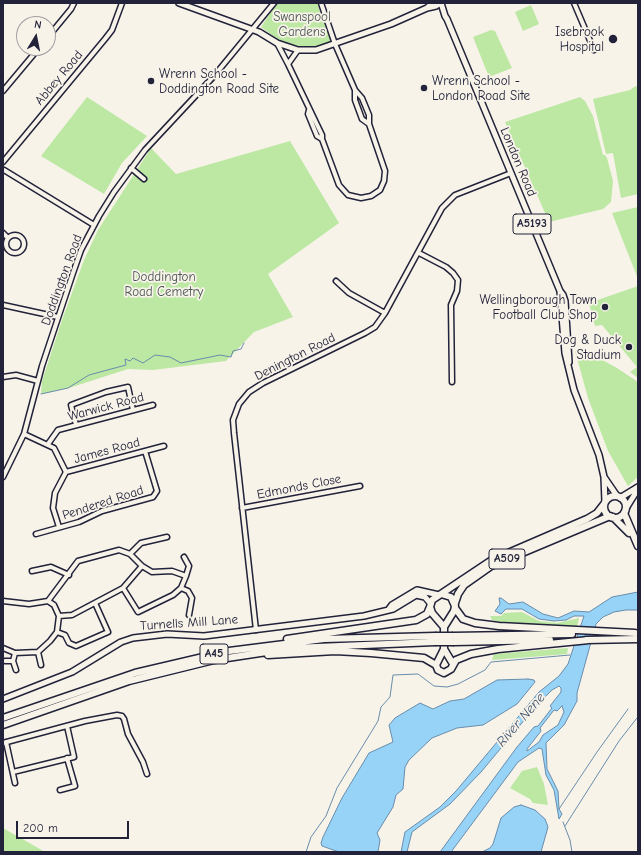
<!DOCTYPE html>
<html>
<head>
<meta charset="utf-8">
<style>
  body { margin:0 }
  #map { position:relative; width:641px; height:855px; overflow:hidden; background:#f7f3e8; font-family:"Comic Neue",sans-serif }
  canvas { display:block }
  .frame { position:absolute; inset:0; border:4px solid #22223b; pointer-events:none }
  .north { position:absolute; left:16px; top:16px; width:40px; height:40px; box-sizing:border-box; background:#f7f3e8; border:1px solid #a29fa3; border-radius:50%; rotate:10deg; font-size:11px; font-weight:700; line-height:16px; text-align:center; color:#22223b }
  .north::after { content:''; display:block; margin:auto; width:14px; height:18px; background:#22223b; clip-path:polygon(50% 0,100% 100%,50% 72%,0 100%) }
  .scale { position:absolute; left:16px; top:821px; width:113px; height:18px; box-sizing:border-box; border:2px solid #22223b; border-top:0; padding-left:5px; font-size:12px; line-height:14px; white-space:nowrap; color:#22223b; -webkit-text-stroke:3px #f7f3e8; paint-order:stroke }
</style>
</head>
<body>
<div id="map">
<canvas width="641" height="855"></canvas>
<div class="frame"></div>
<div class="north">N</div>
<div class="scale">200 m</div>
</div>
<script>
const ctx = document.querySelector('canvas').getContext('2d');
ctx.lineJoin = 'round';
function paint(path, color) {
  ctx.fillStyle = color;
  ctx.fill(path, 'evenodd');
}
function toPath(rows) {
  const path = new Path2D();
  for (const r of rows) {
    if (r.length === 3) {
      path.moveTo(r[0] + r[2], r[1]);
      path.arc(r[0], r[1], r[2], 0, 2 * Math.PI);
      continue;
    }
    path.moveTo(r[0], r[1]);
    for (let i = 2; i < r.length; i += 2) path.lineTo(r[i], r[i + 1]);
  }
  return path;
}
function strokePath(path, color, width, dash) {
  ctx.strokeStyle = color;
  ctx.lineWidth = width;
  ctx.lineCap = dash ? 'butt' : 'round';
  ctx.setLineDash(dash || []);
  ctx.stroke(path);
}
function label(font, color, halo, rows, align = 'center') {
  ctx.font = font + ' "Comic Neue",sans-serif';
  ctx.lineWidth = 3.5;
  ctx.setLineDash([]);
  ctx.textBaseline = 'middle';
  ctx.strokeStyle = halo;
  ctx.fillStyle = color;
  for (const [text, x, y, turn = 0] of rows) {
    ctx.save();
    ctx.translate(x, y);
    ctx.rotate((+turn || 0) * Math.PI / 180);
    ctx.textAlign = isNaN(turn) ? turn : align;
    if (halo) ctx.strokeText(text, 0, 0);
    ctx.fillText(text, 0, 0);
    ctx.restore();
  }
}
paint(toPath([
  [277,3,317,3,331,42,322,46,304,47,282,42,261,27],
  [531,5,539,24,523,31,515,12],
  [491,30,495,31,512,68,489,77,473,37],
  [638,86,638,194,621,198,613,153,606,154,593,99,630,90,634,87],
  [87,97,147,136,122,163,104,194,41,156],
  [580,97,585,101,593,116,603,155,605,155,607,158,613,181,611,202,603,209,549,222,505,122],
  [290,141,339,223,268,274,293,317,254,332,226,361,153,370,128,369,69,388,41,394,42,381,62,320,84,260,98,230,151,148,176,174],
  [638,207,638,279,612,213],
  [638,286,638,378,630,372,637,367,602,325,595,326,589,303],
  [575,351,597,357,617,368,638,382,638,477,628,486,608,451,588,398],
  [522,612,539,621,557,623,579,618,577,627,560,627,504,623,492,620,490,616,501,616,504,613],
  [568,648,567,654,492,660,494,654],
  [537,767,544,784,548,805,533,803,530,799,510,788,522,771],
  [3,828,26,841,45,852,3,852]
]), '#bde8a4');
const water = toPath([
  [638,592,638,610,626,610,614,612,603,617,596,624,577,693,577,701,564,725,546,743,547,769,558,791,559,809,562,814,559,819,554,790,546,775,542,749,539,748,518,762,451,852,440,852,517,747,534,727,538,726,552,708,550,706,561,692,561,688,559,686,552,690,536,706,481,772,450,804,412,832,407,852,401,852,405,832,440,807,456,791,539,692,559,676,568,664,584,616,574,616,566,620,554,621,539,619,522,609,506,609,501,614,495,611,500,604,499,598,501,598,509,604,523,602,543,614,558,618,574,611,589,612,612,597,638,592],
  [562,706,564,712,558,725,543,735,539,742,527,751,527,749,541,731,540,728,554,710,557,711,562,706],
  [528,679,534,680,535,682,517,704,483,725,457,728,432,738,409,760,405,767,403,789,396,795,393,807,377,833,380,840,378,852,339,852,322,846,321,843,323,837,342,798,369,753,393,742,389,725,395,718,420,703,433,709,450,701,464,699,497,680,528,679],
  [521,805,535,810,545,819,548,827,541,852,482,852,490,848,493,844,501,818,514,807,521,805]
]);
paint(water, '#97d3f7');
strokePath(water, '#688cac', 1);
strokePath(toPath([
  [41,394,68,388,89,375,126,365,125,359,130,361,133,358,143,363,155,355,170,357,181,363,220,355,231,357,233,351,241,349,244,343],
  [559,809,597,752,628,709],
  [563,822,570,840,572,852],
  [565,826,619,741,637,718],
  [306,852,311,837,326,816,337,788,378,721,381,707,390,697,393,675,418,674,434,686,447,687,458,684,485,670,491,662,570,655]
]), '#688cac', 1);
const minor = toPath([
  [574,3,594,50],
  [48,37,71,9,74,3],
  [277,43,288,64],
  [298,50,288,64,322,135,322,139,339,185,348,195,361,198,371,196,380,190,384,181,385,171,369,124,369,115,362,98,355,90,335,44,321,3],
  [355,90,355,100,362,119,369,124],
  [3,91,39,48],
  [309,110,308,114,317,136,322,139],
  [3,162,105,39,112,30,122,3],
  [131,168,144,179],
  [4,170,94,225],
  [3,233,8,238],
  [15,244,9],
  [419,253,446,267,453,273,458,280,457,291,451,305,452,382],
  [336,281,349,293,385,313],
  [3,305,58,317],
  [3,377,16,375,38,381],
  [76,425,71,405,106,392,128,387,133,410],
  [24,434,54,448,66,472,164,446],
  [48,444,58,430,153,405],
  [3,477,24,434,42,366,73,273,81,250,99,216,114,192,145,150,214,76,274,3],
  [242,508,360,486],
  [59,527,53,508,55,493,66,472],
  [36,534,79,522,102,511,153,497,157,491,145,451],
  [130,554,141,543,167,537],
  [32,571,51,567,69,575],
  [123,588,142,566],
  [181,588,188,591,192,598,189,615],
  [3,601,29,604,48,601,78,561,119,550,130,554,142,566,152,572,172,571,186,576],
  [59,616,72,615,123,588,138,612,173,595,181,588,186,576,189,566,184,557],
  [256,630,234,433,233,420,239,404,249,392,263,383,365,333,375,327,385,313,442,208,455,195,511,173],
  [57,632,65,635,69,643,76,646,108,632,95,603],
  [3,648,15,653,38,652,50,641,57,632,59,616,54,605,48,601],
  [38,652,41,665],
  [15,653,13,661,16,670],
  [5,661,13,661],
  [6,742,15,783],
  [3,743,85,721,117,715,122,716,124,719,128,734,143,762,147,774],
  [13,772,74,757,67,726],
  [60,790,75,786,67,758]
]);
const major = toPath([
  [179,3,259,32,277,43,298,50,316,50,391,24,427,8,436,6,440,3],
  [441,3,445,16,447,19,560,291,565,353,574,390,599,455,604,477,605,502],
  [427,8,433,3],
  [560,291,563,295,565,301,569,362],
  [604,477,617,496],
  [620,498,638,487],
  [625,510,638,489],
  [389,609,392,605,417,590,439,595],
  [3,699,72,672,121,642,133,638,167,634,204,636,364,616,393,609,416,595,425,597,431,604]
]);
const highway = toPath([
  [615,507,11],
  [624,513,638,546],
  [613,517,629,533],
  [441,594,492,560,587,519,597,513,604,504],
  [455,603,458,594,464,585,491,566,610,516],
  [455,608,463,619,475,623,499,626,635,633],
  [444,627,454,611,455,606,451,597,441,594,432,600,430,607,432,613,444,627,444,649,436,665,438,670,444,673,451,669,456,660,471,654,498,649,589,640],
  [453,636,572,634],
  [287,639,416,620,427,614,430,607],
  [586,640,638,639],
  [454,642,550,640],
  [444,649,453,664],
  [268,655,335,651,371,653,424,658,436,665],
  [3,718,135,673,229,651,324,639,435,636],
  [3,725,129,681,214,660,293,648,435,642]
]);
strokePath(minor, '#22223b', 7);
strokePath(major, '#22223b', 8);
strokePath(highway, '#22223b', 9);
strokePath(minor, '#f7f3e8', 4);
strokePath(major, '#f7f3e8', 5);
strokePath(highway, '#f7f3e8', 6);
const highwayBridge = toPath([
  [435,636,453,636],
  [435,642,454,642]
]);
strokePath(highwayBridge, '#22223b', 9, []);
strokePath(highwayBridge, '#f7f3e8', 6);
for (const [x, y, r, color] of [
  [613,39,5,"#22223b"],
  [151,81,4,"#22223b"],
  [424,88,4,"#22223b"],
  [605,307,4,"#22223b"],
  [629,347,4,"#22223b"]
]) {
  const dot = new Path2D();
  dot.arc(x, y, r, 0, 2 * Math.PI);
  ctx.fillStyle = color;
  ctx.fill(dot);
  strokePath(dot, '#f7f3e8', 1.5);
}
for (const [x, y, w] of [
  [532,224,38],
  [507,559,36],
  [214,654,28]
]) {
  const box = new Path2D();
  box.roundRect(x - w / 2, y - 10, w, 20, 3);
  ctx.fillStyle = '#f7f3e8';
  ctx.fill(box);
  strokePath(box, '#22223b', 1);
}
label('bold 12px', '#22223b', null, [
  ["A5193",532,224],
  ["A509",507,559],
  ["A45",214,654]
]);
label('13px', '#495455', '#f7f3e8', [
  ["Swanspool",302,17],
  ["Gardens",302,32],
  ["Doddington",164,277],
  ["Road Cemetry",164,292]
]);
label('13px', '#22223b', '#f7f3e8', [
  ["Isebrook",604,32],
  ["Hospital",604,47],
  ["Wrenn School -",159,74,"left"],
  ["Doddington Road Site",159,89,"left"],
  ["Wrenn School -",432,81,"left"],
  ["London Road Site",432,96,"left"],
  ["Wellingborough Town",597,300],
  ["Football Club Shop",597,315],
  ["Dog & Duck",621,340],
  ["Stadium",621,355]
], 'right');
label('13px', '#22223b', '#f7f3e8', [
  ["Abbey Road",59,78,-50],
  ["London Road",518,162,67],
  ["Doddington Road",62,280,-70],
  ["Denington Road",295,357,-27],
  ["Warwick Road",106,407,-15],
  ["James Road",107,451,-15],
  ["Edmonds Close",299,487,-11],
  ["Pendered Road",103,503,-18],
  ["Turnells Mill Lane",189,623,-4]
]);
label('italic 14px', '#455773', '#f7f3e8', [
  ["River Nene",521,720,-49]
]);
</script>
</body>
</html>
